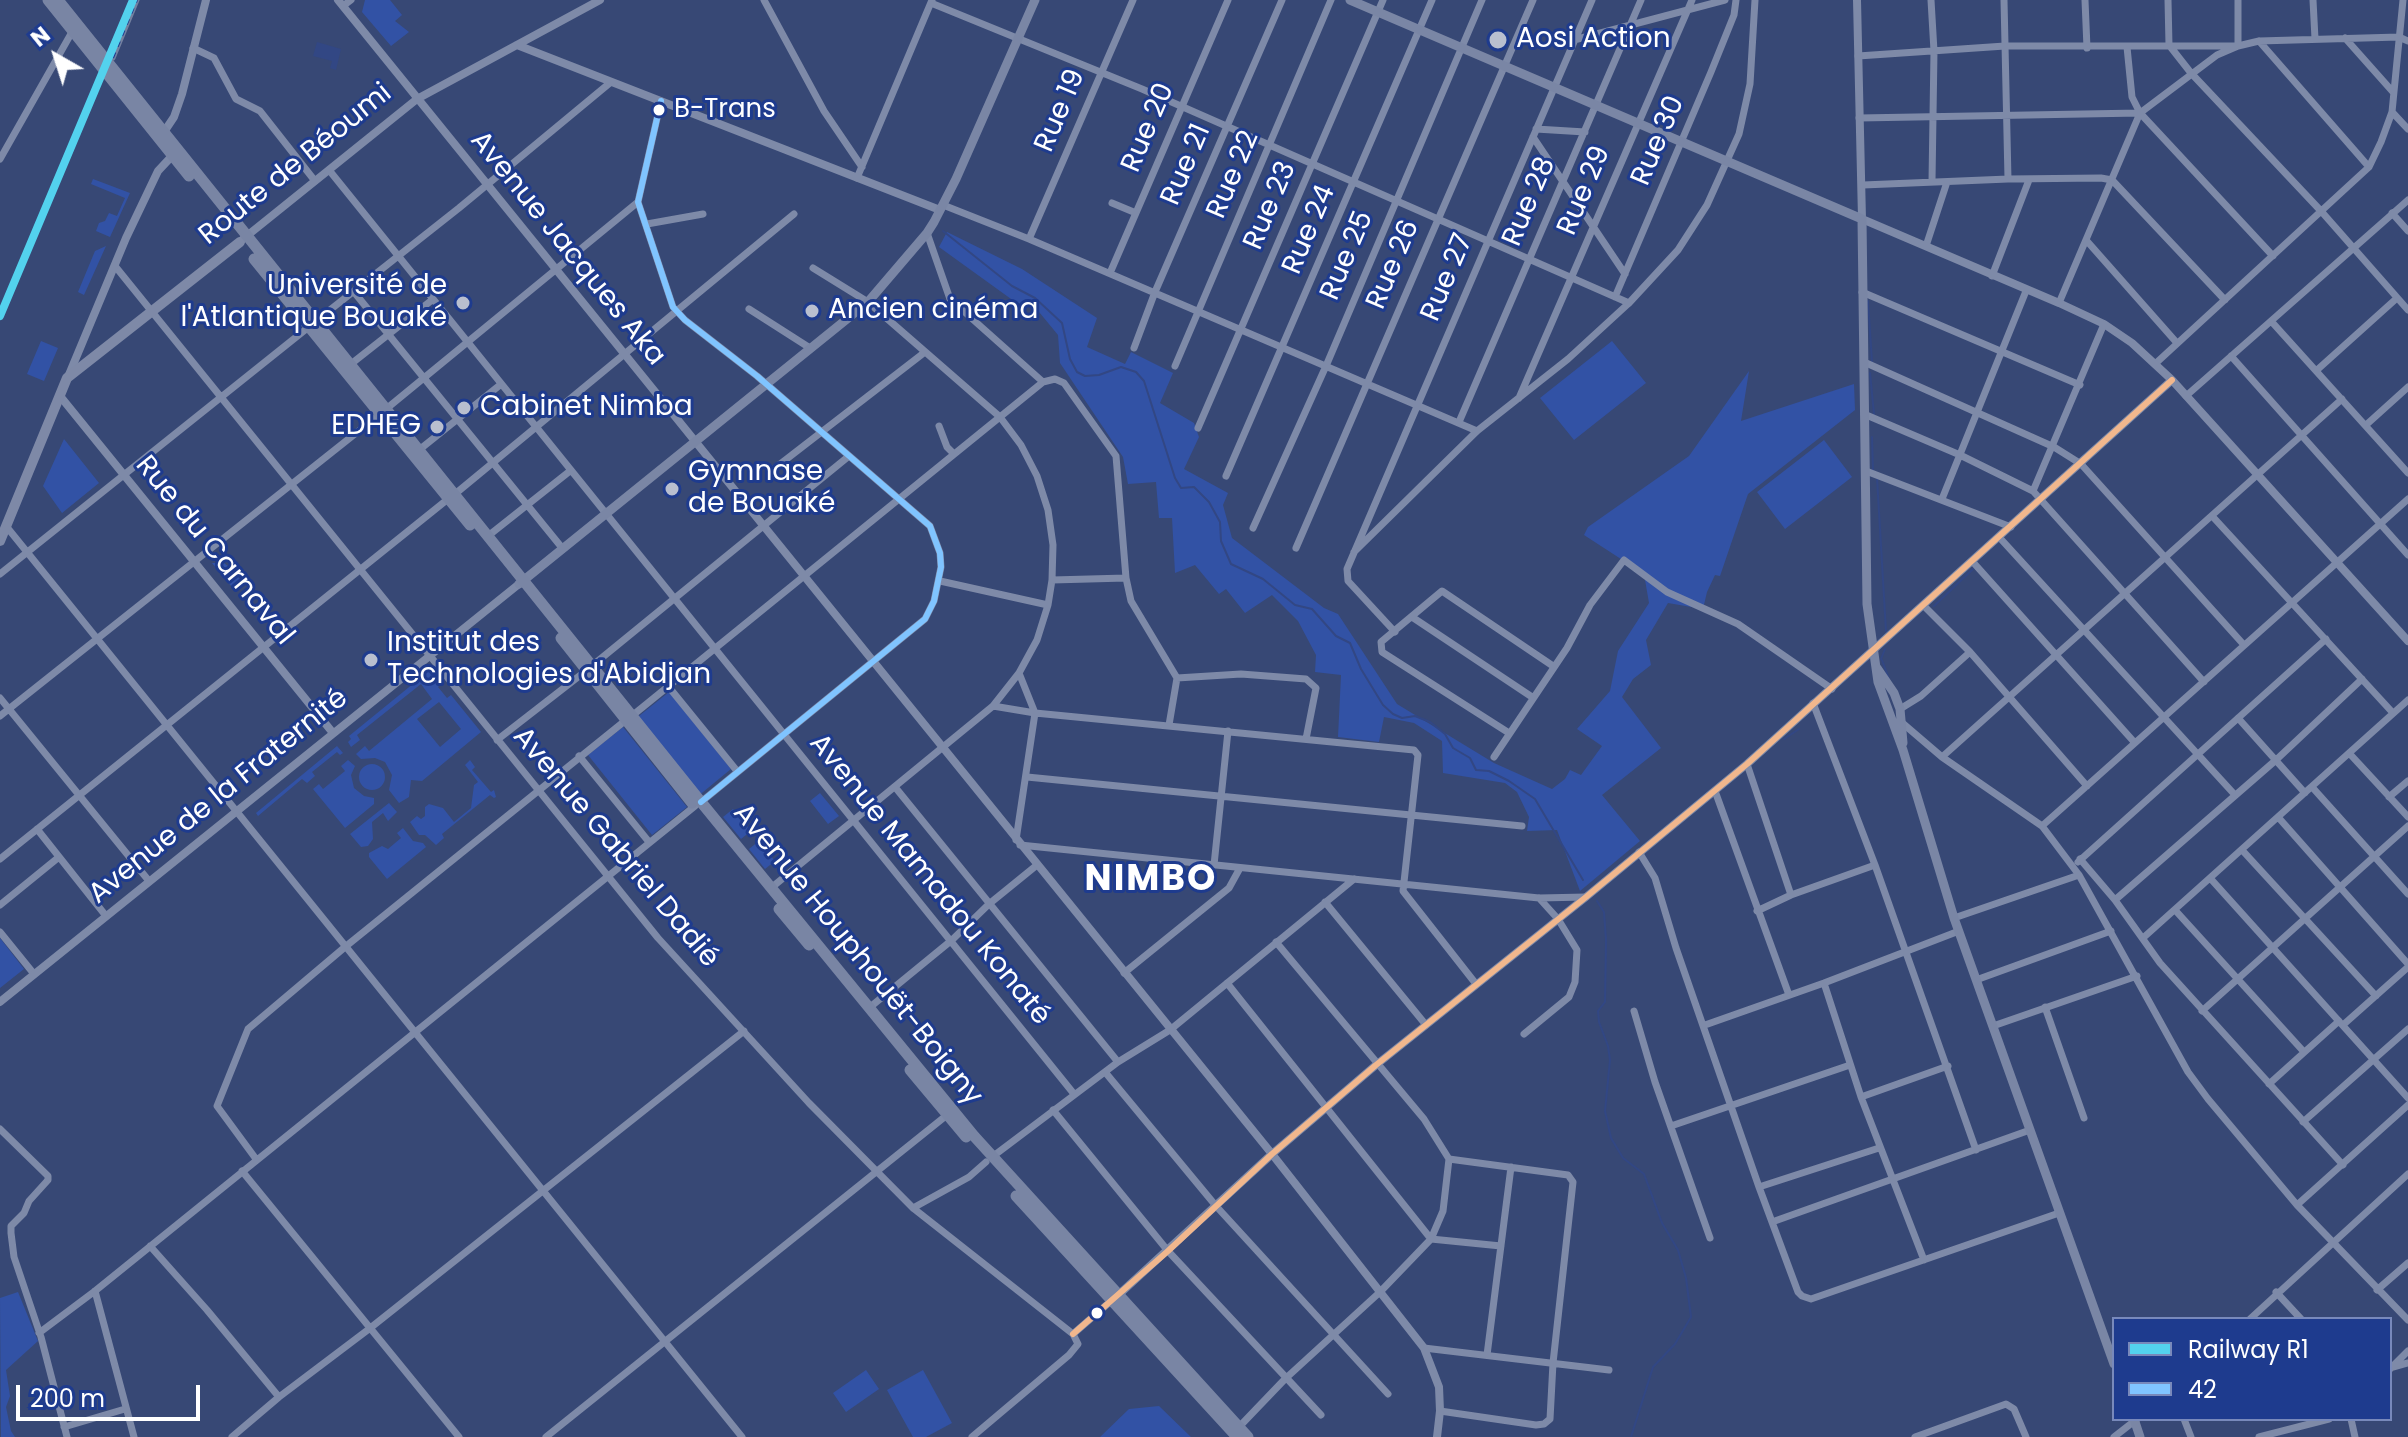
<!DOCTYPE html>
<html>
<head>
<meta charset="utf-8">
<style>
  body { margin:0 }
  #map { position:relative; width:2408px; height:1437px; overflow:hidden; background:#374875; font-family:Poppins,sans-serif }
  canvas { display:block }
  .legend { position:absolute; left:2112px; top:1317px; width:280px; height:104px; box-sizing:border-box; background:#1e3b8e; border:2px solid #7889bb; margin:0; padding:10px 14px; list-style:none; font-size:24px; color:#fff }
  .legend li { display:flex; align-items:center; gap:16px; height:40px }
  .legend b { width:40px; border:2px solid #7889bb }
  .north { position:absolute; left:16px; top:16px; width:80px; height:80px; -webkit-text-stroke:6px #1e3b8e; paint-order:stroke; rotate:321deg; font-size:22px; font-weight:700; line-height:32px; text-align:center; color:#fff }
  .north::after { content:''; display:block; margin:auto; width:28px; height:36px; background:#fff; clip-path:polygon(50% 0,100% 100%,50% 72%,0 100%) }
  .scale { position:absolute; left:16px; top:1385px; width:184px; height:36px; box-sizing:border-box; border:4px solid #fff; border-top:0; padding-left:10px; font-size:24px; line-height:28px; white-space:nowrap; color:#fff; -webkit-text-stroke:6px #1e3b8e; paint-order:stroke }
</style>
</head>
<body>
<div id="map">
<canvas width="2408" height="1437"></canvas>
<ul class="legend">
<li><b style="height:10px;background:#53d2ee"></b>Railway R1</li>
<li><b style="height:10px;background:#80c4ff"></b>42</li>
</ul>
<div class="north">N</div>
<div class="scale">200 m</div>
</div>
<script>
const ctx = document.querySelector('canvas').getContext('2d');
ctx.lineJoin = 'round';
function paint(path, color) {
  ctx.fillStyle = color;
  ctx.fill(path, 'evenodd');
}
function toPath(rows) {
  const path = new Path2D();
  for (const r of rows) {
    if (r.length === 3) {
      path.moveTo(r[0] + r[2], r[1]);
      path.arc(r[0], r[1], r[2], 0, 2 * Math.PI);
      continue;
    }
    path.moveTo(r[0], r[1]);
    for (let i = 2; i < r.length; i += 2) path.lineTo(r[i], r[i + 1]);
  }
  return path;
}
function strokePath(path, color, width, dash) {
  ctx.strokeStyle = color;
  ctx.lineWidth = width;
  ctx.lineCap = dash ? 'butt' : 'round';
  ctx.setLineDash(dash || []);
  ctx.stroke(path);
}
function label(font, color, halo, rows, align = 'center') {
  ctx.font = font + ' Poppins,sans-serif';
  ctx.lineWidth = 6;
  ctx.setLineDash([]);
  ctx.textBaseline = 'middle';
  ctx.strokeStyle = halo;
  ctx.fillStyle = color;
  for (const [text, x, y, turn = 0] of rows) {
    ctx.save();
    ctx.translate(x, y);
    ctx.rotate((+turn || 0) * Math.PI / 180);
    ctx.textAlign = isNaN(turn) ? turn : align;
    if (halo) ctx.strokeText(text, 0, 0);
    ctx.fillText(text, 0, 0);
    ctx.restore();
  }
}
paint(toPath([
  [365,0,390,0,402,15,395,21,409,32,391,46,362,12],
  [93,179,130,193,110,237,96,231,99,223,105,221,109,213,117,216,125,198,91,184],
  [947,232,1022,269,1097,318,1087,347,1125,364,1131,352,1173,373,1160,403,1194,423,1199,437,1184,469,1228,493,1223,505,1232,538,1324,608,1338,614,1397,704,1494,763,1552,789,1565,779,1570,770,1581,775,1602,746,1577,729,1610,691,1618,651,1649,603,1644,574,1584,535,1588,527,1689,456,1749,371,1741,421,1854,384,1855,410,1748,494,1720,576,1715,575,1707,592,1703,609,1668,603,1646,640,1651,665,1633,679,1622,697,1661,748,1602,795,1640,841,1580,891,1557,830,1527,831,1529,817,1517,792,1505,783,1443,773,1442,741,1414,723,1384,717,1379,742,1338,737,1341,675,1315,672,1316,655,1298,621,1272,595,1245,613,1226,589,1219,594,1195,565,1175,573,1172,518,1159,518,1156,482,1128,484,1123,457,1060,363,1058,335,1030,301,1018,304,939,247],
  [106,246,84,295,78,292,95,251],
  [41,341,58,348,44,381,27,374],
  [1612,341,1646,383,1574,440,1540,398],
  [64,439,99,483,62,513,43,486],
  [1824,440,1852,477,1785,529,1757,492],
  [212,563,224,563,233,570,240,579,236,592],
  [430,670,441,684,438,687,447,698,451,695,481,732,422,781,411,780,409,797,399,803,389,790,392,775,385,762,375,758,361,759,356,754,365,746,369,751,432,699,421,684,357,735,360,740,351,747,348,742,351,739,349,736],
  [439,702,461,729,440,747,417,719],
  [669,692,731,769,697,797,634,720],
  [623,727,687,807,652,835,588,755],
  [337,746,343,753,340,755,337,752,312,772,315,776,307,783,302,779,258,816,256,813],
  [348,760,355,766,351,775,354,788,364,796,374,798,374,804,345,828,313,789,319,784,323,789,345,771,341,766],
  [470,760,475,767,472,770,491,792,494,790,496,797,494,798,490,795,442,834,444,838,436,845,425,835,419,835,410,822,417,816,421,819,425,816,425,807,429,804,443,808,454,822,471,808,474,785,478,782,465,765],
  [372,777,13],
  [820,793,839,816,828,824,810,801],
  [389,803,397,812,388,821,383,813,372,822,373,839,368,846,361,847,350,834],
  [733,809,751,831,741,839,723,817],
  [403,828,413,841,423,843,426,847,387,879,369,857,369,853,382,846,388,849,401,838,397,833],
  [759,841,775,861,765,869,749,849],
  [0,938,24,969,0,988],
  [18,1292,38,1341,6,1370,10,1396,6,1407,11,1431,15,1437,1,1437,0,1298],
  [866,1370,879,1389,846,1412,833,1393],
  [923,1370,952,1423,926,1437,913,1437,887,1390],
  [1159,1406,1191,1437,1100,1437,1129,1409]
]), '#3252a5');
paint(toPath([
  [317,42,341,49,336,70,330,68,332,61,313,56]
]), '#324784');
strokePath(toPath([
  [943,231,1012,286,1035,298,1062,323,1070,359,1077,372,1085,376,1099,375,1121,367,1136,372,1144,381,1175,478,1181,488,1194,487,1209,502,1220,522,1221,541,1231,564,1263,579,1295,605,1312,609,1336,636,1350,643,1361,669,1383,705,1393,714,1402,718,1415,716,1430,722,1445,734,1453,748,1470,758,1476,770,1489,771,1509,781,1535,799,1583,880],
  [1868,301,1872,363],
  [1870,373,1874,414],
  [1872,437,1873,470],
  [1877,478,1886,631],
  [1934,606,1973,569],
  [1881,659,1885,649],
  [1882,660,1889,679],
  [1784,739,1799,729],
  [1597,901,1604,912,1606,940,1605,1002,1598,1011,1599,1022,1608,1046,1610,1060,1605,1111,1611,1138,1623,1158,1644,1174,1662,1223,1678,1250,1686,1278,1691,1317,1675,1344,1653,1367,1631,1437]
]), '#324784', 2);
strokePath(toPath([
  [764,0,824,111,862,167],
  [1931,0,1934,51,1932,181],
  [2004,0,2008,179],
  [2085,0,2087,48],
  [2168,0,2169,45,2191,73,2321,211,2408,310],
  [2313,0,2315,39],
  [931,3,1142,89,1629,303],
  [343,6,351,0],
  [2345,38,2393,92],
  [1574,40,1725,0],
  [2259,41,2369,167],
  [2127,47,2132,97,2140,113],
  [193,48,214,58,236,99,260,111,315,181],
  [1858,56,2005,46,2238,46,2259,41,2399,37,2408,41],
  [661,101,638,202,673,307,685,320,757,376,930,526,940,553,941,567,934,601,925,619,701,802],
  [2392,112,2408,129],
  [1859,118,2140,113,2273,256],
  [1536,129,1585,132],
  [1533,137,1625,274],
  [0,159,72,32],
  [329,170,1074,1094],
  [857,178,932,0],
  [1863,185,2008,179,2101,178,2112,180,2225,300],
  [1112,203,1136,213],
  [943,205,1029,239,1477,431],
  [2392,213,2408,231],
  [647,224,703,214],
  [927,233,950,299,1043,382],
  [1029,239,1133,0],
  [2086,240,2177,343],
  [1926,246,1947,182],
  [115,266,658,938,809,1103,913,1208,1073,1334,1078,1344,1069,1355,972,1437],
  [1110,273,1228,0],
  [1992,276,2029,180],
  [354,292,563,549],
  [1862,292,2080,385],
  [1615,297,1711,72,1734,15,1736,0],
  [2059,303,2140,113,2217,55,2238,46,2238,0],
  [749,309,810,348],
  [316,321,459,208,611,82],
  [2271,321,2408,473],
  [1134,348,1155,292,1282,0],
  [2231,356,2408,555],
  [1864,362,2054,447,2081,464,2244,645],
  [351,364,432,300],
  [2155,364,2369,167,2381,142,2392,112,2403,0],
  [1175,366,1331,0],
  [2317,370,2397,298],
  [2186,396,2408,200],
  [1519,398,1692,0],
  [1864,414,1960,455,2033,491,2204,682],
  [1459,422,1641,0],
  [2366,425,2408,387],
  [939,426,947,447,954,454],
  [1198,428,1383,0],
  [419,450,500,385],
  [775,468,925,352],
  [1866,471,2011,527],
  [1226,476,1432,0],
  [2033,491,2104,324],
  [455,494,794,214],
  [1942,499,2026,291],
  [2213,517,2393,713],
  [6,526,742,1437],
  [1253,528,1326,366,1482,0],
  [488,536,570,471],
  [1999,537,2235,795],
  [1296,548,1533,0],
  [1354,552,1477,431,1568,359,1629,303,1678,250,1707,205,1739,134,1750,84,1755,0],
  [1972,561,2135,743],
  [0,574,310,326],
  [1052,580,1126,578],
  [940,581,1048,605],
  [1923,605,1970,652,2087,786],
  [1412,617,1532,697],
  [1395,632,1348,581,1347,569,1592,0],
  [593,665,849,456],
  [1177,678,1241,674,1306,679,1316,688,1306,739],
  [668,686,737,771],
  [0,698,149,881],
  [1813,703,1875,865,1976,1150],
  [993,706,1035,713,1414,750,1418,755,1403,891,1476,984],
  [1900,709,1921,696,1970,652],
  [633,715,1043,382,1055,379,1064,383,1116,456,1126,578,1131,601,1177,678,1169,725],
  [0,716,380,414,638,202],
  [2238,718,2305,793],
  [1900,721,1942,757,2042,826,2079,875,2188,1072,2208,1099,2297,1205,2408,1320],
  [1509,733,1382,652,1381,642,1442,591,1553,666],
  [497,740,587,670],
  [2349,753,2408,817],
  [579,756,649,842],
  [1494,757,1567,648,1590,605,1624,560,1667,592,1738,624,1832,689],
  [1942,757,2342,399],
  [1747,764,1791,895],
  [1027,777,1522,826],
  [895,787,1118,1062],
  [2312,787,2408,894],
  [1715,791,1789,995],
  [2389,797,2408,781],
  [2278,817,2408,964],
  [2042,826,2408,499],
  [37,829,106,916],
  [1016,840,1035,713,1019,673],
  [1020,845,1539,898,1586,897],
  [2242,850,2376,996],
  [1639,852,1655,878,1676,948,1759,1187,1798,1292,1802,1296,1811,1299,2059,1213],
  [0,859,448,499],
  [2080,859,2115,900,2160,963,2343,1165],
  [2078,862,2326,639],
  [1214,865,1228,731],
  [2210,878,2408,1098],
  [771,888,993,706,1019,673,1037,640,1048,605,1052,580,1053,545,1048,510,1037,476,1021,445,1000,417,868,302,813,268],
  [2115,900,2276,760,2362,679],
  [1325,902,1426,1025],
  [0,905,59,857],
  [2175,910,2304,1052],
  [1757,911,1791,895,1875,865],
  [1954,918,2079,875],
  [0,932,34,974],
  [2143,938,2408,700],
  [1124,973,1229,888,1240,868],
  [1976,980,2111,931],
  [1227,983,1431,1239,1501,1246],
  [1824,983,1861,1097,1924,1260],
  [2045,1007,2084,1118],
  [869,1008,952,940,989,904,1037,865],
  [1634,1011,1655,1082,1710,1238],
  [2202,1011,2408,826],
  [1705,1025,1824,983,1959,931],
  [2343,1025,2408,967],
  [1993,1026,2137,976],
  [1524,1034,1569,997,1575,982,1577,950,1558,919,1539,898],
  [1105,1072,1216,1206,1388,1394],
  [2269,1084,2339,1021],
  [1861,1097,1948,1066],
  [1053,1110,1168,1251,1321,1415],
  [2303,1122,2408,1029],
  [1671,1126,1850,1065],
  [0,1129,48,1176,48,1180,29,1201,24,1213,11,1226,11,1233,14,1257,41,1337,67,1437],
  [992,1157,1118,1062,1170,1030,1354,879],
  [256,1159,217,1106,248,1029,345,947,626,720],
  [242,1171,459,1437],
  [1759,1187,1879,1148],
  [2297,1205,2408,1105],
  [913,1208,969,1177,986,1162],
  [1772,1222,2030,1130],
  [150,1246,207,1310,279,1397],
  [2377,1290,2408,1263],
  [95,1291,134,1437],
  [2276,1292,2301,1319],
  [2250,1319,2408,1174],
  [39,1333,95,1291,695,806],
  [1073,1334,1111,1301],
  [1424,1348,1609,1370],
  [1487,1355,1511,1167],
  [2393,1367,2408,1363],
  [2390,1369,2408,1351],
  [1440,1411,1536,1425,1544,1424,1550,1419,1553,1363,1573,1182,1568,1175,1449,1159],
  [2184,1419,2191,1437],
  [2351,1419,2355,1437],
  [64,1427,125,1409],
  [1239,1427,1285,1379,1380,1292,1431,1239,1443,1211,1449,1159,1424,1119,1276,942],
  [232,1437,279,1397,369,1329,744,1031],
  [546,1437,947,1115],
  [1915,1437,2006,1404,2014,1409,2026,1437],
  [2114,1437,2137,1419],
  [2259,1437,2329,1419]
]), '#7e8aa8', 7);
strokePath(toPath([
  [338,0,1272,1154,1424,1348,1439,1387,1440,1411,1437,1437],
  [1857,0,1862,219,2059,303,2104,324,2132,343,2172,380,2408,641],
  [517,45,940,210],
  [164,132,174,117,182,94,206,0],
  [243,239,417,99,600,0],
  [68,377,126,238,158,171,172,156],
  [60,396,333,733],
  [0,1002,519,584],
  [1115,1298,1272,1154,1376,1065,1586,897,1747,764,2172,380]
]), '#7e8aa8', 8);
strokePath(toPath([
  [1350,0,1862,219,1867,604,1878,682,1903,750,1954,918,2114,1364],
  [519,584,868,302,927,233,934,222,956,179,1035,0],
  [1877,668,1894,693,1900,709,1903,743],
  [2134,1419,2140,1437]
]), '#7a86a5', 9);
strokePath(toPath([
  [0,541,67,378,240,242]
]), '#7e89a7', 10);
strokePath(toPath([
  [48,0,189,176],
  [58,0,701,802,974,1136,1248,1437],
  [254,259,470,525],
  [561,638,692,803],
  [779,909,809,945],
  [910,1070,966,1137],
  [1016,1196,1237,1437]
]), '#7985a4', 11);
const rail = toPath([
  [113,58,137,0]
]);
strokePath(rail, '#7481a0', 5);
strokePath(rail, '#1e3b8e', 2, [6]);
strokePath(toPath([
  [661,101,638,202,673,307,685,320,757,376,930,526,940,553,941,567,934,601,925,619,701,802]
]), '#80c4ff', 6);
strokePath(toPath([
  [1073,1334,1168,1251,1272,1154,1376,1065,1586,897,1747,764,2172,380]
]), '#f1b78d', 6);
strokePath(toPath([
  [0,316,133,0]
]), '#53d2ee', 8);
for (const [x, y, r, color] of [
  [1498,40,10,"#b9bfcf"],
  [659,110,7,"#fff"],
  [463,303,8,"#b9bfcf"],
  [812,311,8,"#b9bfcf"],
  [464,408,8,"#b9bfcf"],
  [437,427,8,"#b9bfcf"],
  [672,489,8,"#b9bfcf"],
  [371,660,8,"#b9bfcf"],
  [1097,1313,7,"#fff"]
]) {
  const dot = new Path2D();
  dot.arc(x, y, r, 0, 2 * Math.PI);
  ctx.fillStyle = color;
  ctx.fill(dot);
  strokePath(dot, '#1e3b8e', 3);
}
label('26px', '#fff', '#1e3b8e', [
  ["B-Trans",674,110]
], 'left');
label('28px', '#fff', '#1e3b8e', [
  ["Aosi Action",1516,40],
  ["Université de",447,287,"right"],
  ["l'Atlantique Bouaké",447,319,"right"],
  ["Ancien cinéma",828,311],
  ["Cabinet Nimba",480,408],
  ["EDHEG",421,427,"right"],
  ["Gymnase",688,473],
  ["de Bouaké",688,505],
  ["Institut des",387,644],
  ["Technologies d'Abidjan",387,676]
], 'left');
label('28px', '#fff', '#1e3b8e', [
  ["Rue 19",1061,111,-67],
  ["Rue 20",1149,128,-67],
  ["Rue 30",1659,141,-67],
  ["Route de Béoumi",296,165,-39],
  ["Rue 21",1187,165,-67],
  ["Rue 22",1234,175,-67],
  ["Rue 29",1585,191,-67],
  ["Rue 28",1530,202,-67],
  ["Rue 23",1271,206,-67],
  ["Rue 24",1310,230,-67],
  ["Avenue Jacques Aka",567,249,51],
  ["Rue 25",1348,256,-67],
  ["Rue 26",1394,265,-67],
  ["Rue 27",1448,278,-67],
  ["Rue du Carnaval",214,551,51],
  ["Avenue de la Fraternité",219,797,-39],
  ["Avenue Gabriel Dadié",615,848,50],
  ["Avenue Mamadou Konaté",929,880,51],
  ["Avenue Houphouët-Boigny",857,955,51]
]);
ctx.letterSpacing = '2px';
label('bold 36px', '#fff', '#1e3b8e', [
  ["NIMBO",1151,881]
]);
ctx.letterSpacing = '0px';
</script>
</body>
</html>
